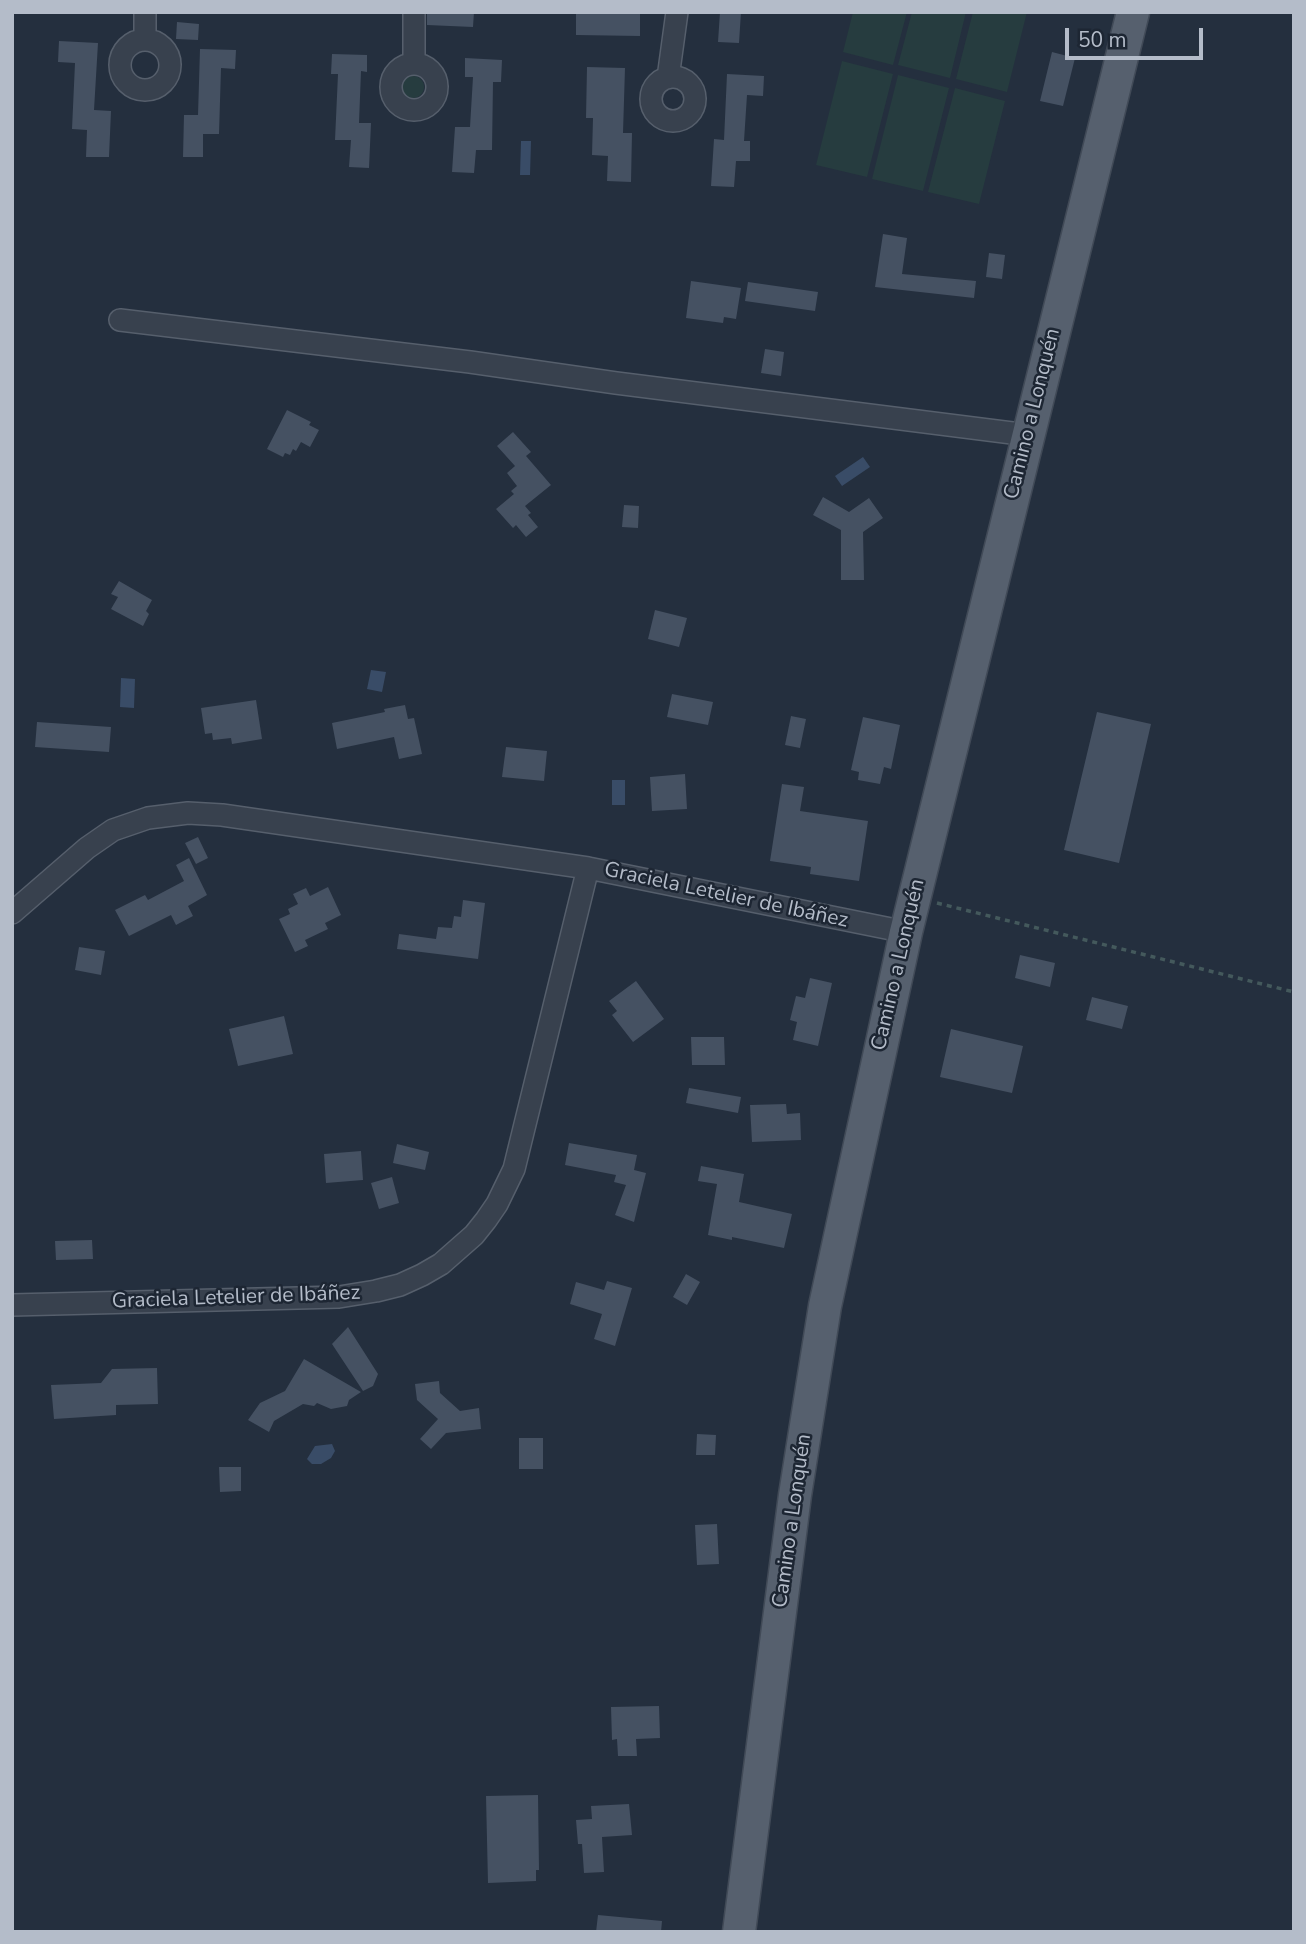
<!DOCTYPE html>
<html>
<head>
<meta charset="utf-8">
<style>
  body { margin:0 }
  #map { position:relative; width:1306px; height:1944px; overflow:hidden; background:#242f3e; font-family:"Nunito Sans",sans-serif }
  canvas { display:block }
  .frame { position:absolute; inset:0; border:14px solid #b4bcc9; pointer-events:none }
  .scale { position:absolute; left:1065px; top:28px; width:138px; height:32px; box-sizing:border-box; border:4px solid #b4bcc9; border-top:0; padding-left:9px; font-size:21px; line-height:24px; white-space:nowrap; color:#b4bcc9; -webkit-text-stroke:5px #1d2633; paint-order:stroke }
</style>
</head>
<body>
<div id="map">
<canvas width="1306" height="1944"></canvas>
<div class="frame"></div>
<div class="scale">50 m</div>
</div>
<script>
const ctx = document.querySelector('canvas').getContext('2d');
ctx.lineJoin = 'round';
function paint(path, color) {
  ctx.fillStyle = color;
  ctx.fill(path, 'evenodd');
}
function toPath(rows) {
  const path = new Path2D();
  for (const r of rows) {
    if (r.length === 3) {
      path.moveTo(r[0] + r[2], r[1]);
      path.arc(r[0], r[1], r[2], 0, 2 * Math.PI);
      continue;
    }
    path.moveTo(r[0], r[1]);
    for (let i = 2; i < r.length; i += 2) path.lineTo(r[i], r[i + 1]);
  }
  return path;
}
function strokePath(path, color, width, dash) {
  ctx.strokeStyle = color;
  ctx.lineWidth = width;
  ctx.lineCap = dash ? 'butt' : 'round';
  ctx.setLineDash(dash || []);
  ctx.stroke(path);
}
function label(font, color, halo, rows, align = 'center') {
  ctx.font = font + ' "Nunito Sans",sans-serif';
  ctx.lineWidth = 5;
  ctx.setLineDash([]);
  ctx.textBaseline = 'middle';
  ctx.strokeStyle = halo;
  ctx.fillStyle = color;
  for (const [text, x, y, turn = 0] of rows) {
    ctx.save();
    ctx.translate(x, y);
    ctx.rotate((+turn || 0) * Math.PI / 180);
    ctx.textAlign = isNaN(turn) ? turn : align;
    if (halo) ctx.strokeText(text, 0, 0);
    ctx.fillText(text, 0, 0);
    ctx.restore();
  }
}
paint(toPath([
  [853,12,907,12,893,65,843,52],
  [912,12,966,12,950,78,898,65],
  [973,12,1027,12,1007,92,956,79],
  [842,61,893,74,867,177,816,165],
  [898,75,949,88,923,191,872,179],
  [413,87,11],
  [955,88,1005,101,979,204,928,192]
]), '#263c3f');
paint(toPath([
  [521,141,531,141,530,175,520,175],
  [863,457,870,467,842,486,835,476],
  [371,670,386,672,382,692,367,689],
  [121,678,135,679,134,708,120,707],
  [612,780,625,780,625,805,612,805],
  [332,1444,335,1451,331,1458,321,1464,312,1464,307,1459,315,1446]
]), '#394c67');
paint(toPath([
  [427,12,474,12,473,27,427,25],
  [576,12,640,12,640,36,576,35],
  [720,12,741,12,739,43,718,42],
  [177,22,199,24,198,40,176,39],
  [59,41,98,43,94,110,111,111,109,157,86,157,87,130,72,129,75,63,58,62],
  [200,49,236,50,235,69,221,68,219,134,203,134,203,157,183,157,184,115,198,115],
  [1052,52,1075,58,1063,106,1040,101],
  [332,54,367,55,367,72,361,71,359,123,371,123,369,168,349,167,351,140,335,140,338,74,331,74],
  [465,58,502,60,501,82,493,82,492,150,476,150,474,173,452,172,455,127,470,127,473,77,465,77],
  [587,67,625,68,623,133,632,133,631,182,607,181,608,156,592,155,593,118,586,118],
  [727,74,764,76,763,96,747,95,744,141,750,141,750,161,736,161,734,187,711,186,714,139,724,140],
  [883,234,907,238,902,274,976,281,974,298,875,287],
  [989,253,1005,255,1002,279,986,277],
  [691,281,741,288,736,319,724,317,723,323,686,318],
  [748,282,818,292,815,311,745,301],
  [765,349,784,352,781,376,761,373],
  [287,410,311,422,309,425,319,430,310,447,301,442,296,451,293,449,290,455,285,453,283,457,267,449],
  [513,432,531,452,526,456,551,485,525,506,531,513,528,515,538,527,526,537,516,525,513,528,496,509,514,494,511,491,517,486,507,473,515,466,497,446],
  [823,497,849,512,869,498,883,518,863,532,864,580,841,580,841,530,813,515],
  [624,505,639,506,638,528,622,527],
  [119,581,152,600,146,611,149,614,143,626,111,609,118,597,111,594],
  [655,610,687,618,679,647,648,639],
  [672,694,713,702,708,725,667,717],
  [256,700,262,739,232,744,231,738,213,740,212,733,205,734,201,708],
  [405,705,408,719,414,718,422,754,399,759,394,737,337,749,332,723,385,712,384,709],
  [1097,712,1151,724,1119,863,1064,850],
  [791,716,806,719,800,748,785,745],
  [863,717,900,725,891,769,884,767,880,784,858,780,859,772,851,770],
  [37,722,111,727,109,752,35,747],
  [506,747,547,751,544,781,502,777],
  [685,774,687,809,652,811,650,777],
  [782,784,804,787,800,811,868,821,859,881,810,874,811,867,770,861],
  [198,837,208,858,196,864,185,843],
  [189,858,207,895,188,906,193,916,176,925,171,915,129,936,115,910,145,895,148,900,184,881,176,865],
  [328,887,341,915,325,923,328,929,305,940,308,946,295,952,279,919,290,914,288,909,298,904,293,894,306,888,310,896],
  [463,900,485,903,478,959,397,949,399,934,436,939,438,927,452,928,454,916,461,917],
  [79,947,105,951,101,975,75,970],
  [1020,955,1055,963,1050,987,1015,978],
  [810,978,832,983,818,1046,793,1040,797,1022,790,1020,796,996,805,998],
  [636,981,664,1019,633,1042,612,1015,617,1011,609,1001],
  [1092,997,1128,1006,1122,1029,1086,1020],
  [284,1016,293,1054,238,1066,229,1029],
  [951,1029,1023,1046,1012,1093,940,1077],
  [691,1037,724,1037,725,1065,692,1065],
  [689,1088,741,1097,738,1113,686,1103],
  [786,1104,787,1114,800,1113,801,1140,752,1142,750,1105],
  [569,1143,637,1155,634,1170,646,1173,634,1222,615,1215,626,1185,614,1182,616,1175,565,1165],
  [397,1144,429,1152,425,1170,393,1163],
  [361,1151,363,1180,326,1183,324,1154],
  [701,1166,744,1174,739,1202,792,1214,784,1248,732,1237,732,1240,708,1235,717,1184,698,1181],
  [392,1177,399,1203,379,1209,371,1183],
  [92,1240,93,1259,56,1260,55,1241],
  [686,1274,700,1282,687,1305,673,1297],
  [607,1281,632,1288,615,1346,594,1339,602,1314,570,1304,576,1282,604,1290],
  [348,1327,378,1374,373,1386,363,1391,332,1344],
  [304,1359,361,1392,349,1400,347,1406,331,1409,317,1403,314,1406,303,1404,274,1421,269,1432,248,1420,260,1403,285,1391],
  [157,1368,158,1404,116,1405,116,1415,54,1419,51,1385,101,1383,112,1369],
  [439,1381,440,1393,460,1411,479,1408,481,1429,446,1433,431,1449,420,1439,438,1419,417,1400,415,1384],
  [697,1434,716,1435,715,1455,696,1455],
  [519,1438,543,1438,543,1469,519,1469],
  [219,1467,241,1467,241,1491,220,1492],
  [717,1524,719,1564,697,1565,695,1525],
  [659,1706,660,1738,636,1739,637,1756,618,1756,617,1739,612,1740,611,1707],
  [538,1795,539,1870,536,1870,536,1881,488,1883,486,1796],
  [629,1804,632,1835,602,1837,604,1872,584,1873,582,1844,578,1844,576,1820,592,1819,591,1806],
  [598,1915,662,1921,661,1932,596,1932]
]), '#455162');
const minor = toPath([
  [414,12,414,64],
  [145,40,145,12],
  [145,65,25],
  [414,87,23],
  [673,99,22],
  [668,78,677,12],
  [120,320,470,362,616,383,1028,435],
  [12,913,87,848,113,830,148,818,188,813,222,815,588,868,906,932],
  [12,1305,339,1297,376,1291,400,1285,422,1275,441,1264,474,1235,486,1220,497,1204,514,1169,588,868]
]);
const primary = toPath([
  [739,1932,795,1495,825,1306,906,932,1133,12]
]);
strokePath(minor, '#565f6c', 24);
strokePath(primary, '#414a57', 35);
strokePath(toPath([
  [937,903,1294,992]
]), '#44595c', 3.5, [5, 5]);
strokePath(minor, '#38414e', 21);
strokePath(primary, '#56606e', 32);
label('21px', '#b4bcc9', '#1d2633', [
  ["Camino a Lonquén",1033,414,-76],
  ["Graciela Letelier de Ibáñez",726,896,12],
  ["Camino a Lonquén",899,965,-77],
  ["Graciela Letelier de Ibáñez",236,1298,-2],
  ["Camino a Lonquén",793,1521,-82]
]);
</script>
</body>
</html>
